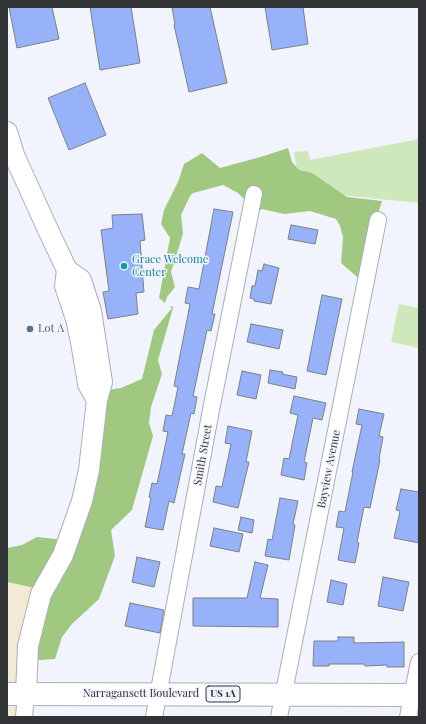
<!DOCTYPE html>
<html>
<head>
<meta charset="utf-8">
<style>
  body { margin:0 }
  #map { position:relative; width:426px; height:724px; overflow:hidden; background:#f1f4fc; font-family:"Playfair Display",serif }
  canvas { display:block }
  .frame { position:absolute; inset:0; border:8px solid #323336; pointer-events:none }
</style>
</head>
<body>
<div id="map">
<canvas width="426" height="724"></canvas>
<div class="frame"></div>
</div>
<script>
const ctx = document.querySelector('canvas').getContext('2d');
ctx.lineJoin = 'round';
function paint(path, color) {
  ctx.fillStyle = color;
  ctx.fill(path, 'evenodd');
}
function toPath(rows) {
  const path = new Path2D();
  for (const r of rows) {
    path.moveTo(r[0], r[1]);
    for (let i = 2; i < r.length; i += 2) path.lineTo(r[i], r[i + 1]);
  }
  return path;
}
function strokePath(path, color, width, dash) {
  ctx.strokeStyle = color;
  ctx.lineWidth = width;
  ctx.lineCap = dash ? 'butt' : 'round';
  ctx.setLineDash(dash || []);
  ctx.stroke(path);
}
function label(font, color, halo, rows, align = 'center') {
  ctx.font = font + ' "Playfair Display",serif';
  ctx.lineWidth = 3;
  ctx.setLineDash([]);
  ctx.textBaseline = 'middle';
  ctx.strokeStyle = halo;
  ctx.fillStyle = color;
  for (const [text, x, y, turn = 0] of rows) {
    ctx.save();
    ctx.translate(x, y);
    ctx.rotate((+turn || 0) * Math.PI / 180);
    ctx.textAlign = isNaN(turn) ? turn : align;
    if (halo) ctx.strokeText(text, 0, 0);
    ctx.fillText(text, 0, 0);
    ctx.restore();
  }
}
paint(toPath([
  [7,582,40,589,23,685,15,717,7,717]
]), '#f2ead4');
paint(toPath([
  [419,139,419,203,300,191,294,152,308,151,310,160],
  [399,304,419,308,419,348,391,342]
]), '#cee7bb');
paint(toPath([
  [288,148,292,162,299,170,312,173,347,197,382,201,376,220,364,283,341,263,343,237,340,226,336,219,310,211,284,214,262,209,257,212,238,193,223,185,193,193,190,196,181,215,183,234,171,272,175,287,167,297,165,303,159,298,170,238,161,224,164,210,178,182,184,164,202,153,220,168,264,156],
  [169,306,174,307,173,308,158,360,162,374,151,407,149,423,153,436,132,510,111,530,115,556,99,599,72,624,62,637,55,659,27,661,40,589,7,582,7,548,22,545,37,537,64,540,96,392,121,388,142,379,154,330,172,308]
]), '#a0c880');
const building = toPath([
  [9,7,52,7,59,39,17,48,9,7],
  [90,7,131,7,140,63,100,70,90,7],
  [172,7,210,7,227,83,189,92,174,25,175,25,172,7],
  [265,7,303,7,308,44,272,50,265,7],
  [85,83,106,135,69,150,48,98,85,83],
  [214,209,233,212,212,314,215,314,211,331,207,330,193,396,197,397,194,414,191,413,182,454,185,454,180,476,174,503,169,501,163,530,145,527,151,498,149,497,152,483,157,484,168,432,163,431,166,415,172,416,178,387,174,386,190,304,185,303,188,287,199,289,214,209],
  [142,214,145,240,140,241,144,292,136,293,138,314,108,319,103,292,109,291,101,230,113,228,112,215,142,214],
  [291,225,318,230,315,244,288,239,291,225],
  [264,264,279,268,271,304,254,301,254,299,250,298,252,286,255,286,258,270,262,271,264,264],
  [322,295,342,299,326,375,307,371,322,295],
  [251,324,283,330,279,349,247,342,251,324],
  [270,370,283,372,282,374,297,377,295,389,268,383,270,370],
  [242,371,261,375,256,399,237,395,242,371],
  [294,396,326,403,322,420,313,418,304,462,307,463,304,480,281,475,284,458,289,459,298,415,290,413,294,396],
  [359,409,384,414,379,436,383,437,379,459,380,460,370,508,364,507,357,542,359,543,355,563,338,560,344,528,336,527,339,511,345,512,353,472,352,472,362,425,356,424,359,409],
  [228,426,252,431,246,462,249,462,238,508,213,502,216,486,222,487,231,444,225,443,228,426],
  [401,489,419,492,419,543,394,538,400,511,396,510,401,489],
  [280,498,298,501,293,524,295,525,289,560,265,556,268,539,272,540,280,498],
  [241,517,254,520,252,533,238,530,241,517],
  [214,528,243,534,239,552,210,546,214,528],
  [137,557,160,562,154,587,132,582,137,557],
  [255,562,268,565,260,598,278,599,278,627,193,626,193,598,247,598,255,562],
  [383,577,409,582,403,611,378,606,383,577],
  [331,580,347,584,343,605,327,602,331,580],
  [130,603,164,610,160,633,125,626,130,603],
  [338,637,354,637,354,643,404,642,404,667,387,667,387,665,365,666,364,664,329,664,329,666,313,666,314,641,338,641,338,637]
]);
paint(building, '#98b2f9');
strokePath(building, '#7c7f86', 1);
const minor = toPath([
  [24,717,26,694],
  [154,717,211,410,254,194],
  [279,717,378,220],
  [408,717,419,662]
]);
const tertiary = toPath([
  [7,132,14,155,49,232,67,270,81,280,91,311,102,382,97,400,89,470,82,501,63,555,41,594,28,646,26,694],
  [67,270,65,286,76,319,81,342,88,384,97,400]
]);
const primary = toPath([
  [7,694,419,695]
]);
strokePath(minor, '#abaeb6', 18);
strokePath(tertiary, '#abaeb6', 22);
strokePath(primary, '#abaeb6', 24);
strokePath(minor, '#fff', 16);
strokePath(tertiary, '#fff', 20);
strokePath(primary, '#fff', 22);
for (const [x, y, r, color] of [
  [124,266,4,"#0f9aa8"],
  [30,329,4,"#5c6f8a"]
]) {
  const dot = new Path2D();
  dot.arc(x, y, r, 0, 2 * Math.PI);
  ctx.fillStyle = color;
  ctx.fill(dot);
  strokePath(dot, '#f1f4fc', 1.5);
}
for (const [x, y, w] of [
  [223,694,34]
]) {
  const box = new Path2D();
  box.roundRect(x - w / 2, y - 8, w, 16, 3);
  ctx.fillStyle = '#f1f4fc';
  ctx.fill(box);
  strokePath(box, '#323336', 1);
}
label('bold 10px', '#323336', null, [
  ["US 1A",223,694]
]);
label('11px', '#0d838f', '#f1f4fc', [
  ["Grace Welcome",132,260],
  ["Center",132,273]
], 'left');
label('11px', '#4e5e75', '#f1f4fc', [
  ["Lot A",38,329]
], 'left');
label('11px', '#323336', '#f1f4fc', [
  ["Smith Street",203,455,-80],
  ["Bayview Avenue",329,469,-79],
  ["Narragansett Boulevard",141,694]
]);
</script>
</body>
</html>
